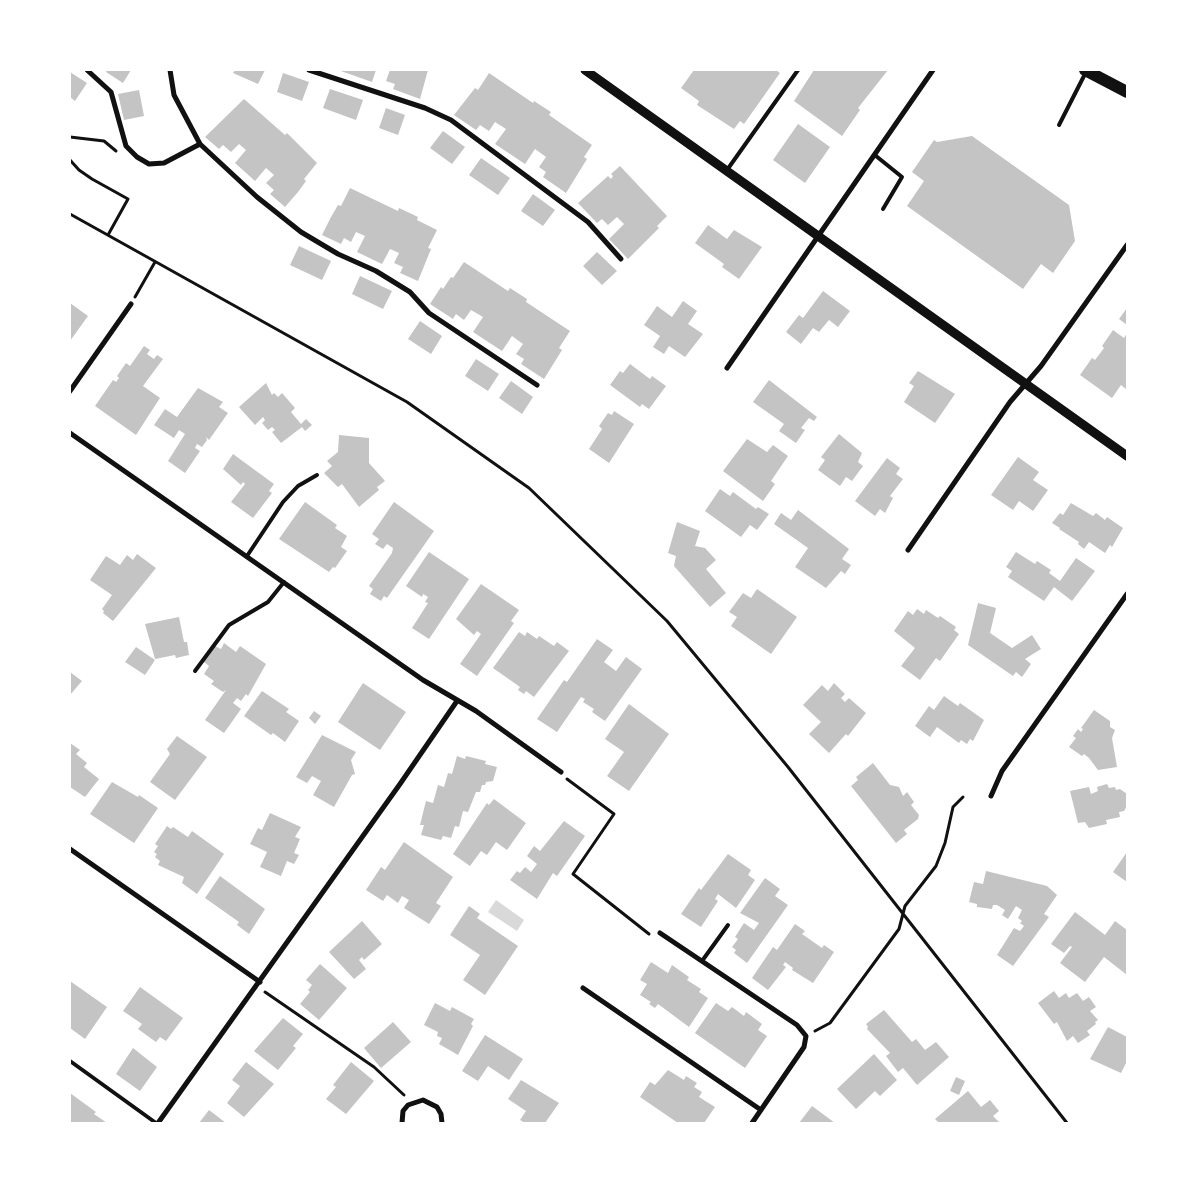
<!DOCTYPE html>
<html>
<head>
<meta charset="utf-8">
<style>
  body { margin:0 }
  #map { position:relative; width:1197px; height:1193px; overflow:hidden; background:#fff; font-family:"IBM Plex Sans",sans-serif }
  canvas { display:block }
  .frame { position:absolute; inset:0; border:71px solid #fff; pointer-events:none }
</style>
</head>
<body>
<div id="map">
<canvas width="1197" height="1193"></canvas>
<div class="frame"></div>
</div>
<script>
const ctx = document.querySelector('canvas').getContext('2d');
ctx.lineJoin = 'round';
function paint(path, color) {
  ctx.fillStyle = color;
  ctx.fill(path, 'evenodd');
}
function toPath(rows) {
  const path = new Path2D();
  for (const r of rows) {
    path.moveTo(r[0], r[1]);
    for (let i = 2; i < r.length; i += 2) path.lineTo(r[i], r[i + 1]);
  }
  return path;
}
function strokePath(path, color, width, dash) {
  ctx.strokeStyle = color;
  ctx.lineWidth = width;
  ctx.lineCap = dash ? 'butt' : 'round';
  ctx.setLineDash(dash || []);
  ctx.stroke(path);
}
paint(toPath([
  [496,900,524,920,517,931,488,912]
]), '#d9d9d9');
paint(toPath([
  [107,70,131,70,123,83,106,72],
  [235,70,265,70,258,84,233,73],
  [338,70,376,70,372,82],
  [390,70,428,70,420,99,393,89,395,84,386,81],
  [694,70,776,70,780,73,744,124,740,121,734,129,697,105,699,101,681,88],
  [814,70,888,70,858,108,860,110,842,136,794,101],
  [70,72,87,83,75,101,70,97],
  [283,73,309,82,302,101,277,92],
  [489,73,533,103,534,101,551,112,549,115,592,145,584,157,587,159,566,193,543,177,546,172,539,167,546,157,535,149,525,164,495,144,506,129,495,122,489,131,480,125,476,130,454,115,475,88,478,90],
  [330,89,363,100,356,120,323,108],
  [139,90,144,116,124,120,118,94],
  [244,99,285,135,287,133,317,163,304,179,306,181,298,192,285,207,270,194,274,190,266,183,274,175,266,168,255,181,235,163,246,150,239,144,231,152,223,145,219,149,205,137],
  [386,108,405,115,398,135,379,128],
  [798,124,830,147,805,183,773,160],
  [443,131,465,147,452,164,430,148],
  [972,136,1069,205,1075,241,1053,273,1041,264,1023,289,907,206,924,181,912,172,934,140,937,142],
  [481,158,510,178,498,195,469,175],
  [620,166,667,216,657,226,659,228,628,259,609,239,624,224,617,217,608,225,602,219,597,223,578,203,608,176,611,179,613,176,611,174],
  [350,188,398,211,399,208,418,217,417,220,437,230,428,248,431,249,418,281,400,273,403,267,394,263,399,253,390,249,382,264,357,252,365,236,356,232,351,242,344,238,341,244,322,235,331,217,338,205,341,206],
  [533,194,555,210,543,226,521,211],
  [708,225,727,239,734,230,762,247,739,279,722,267,724,264,695,243],
  [299,246,331,261,322,280,290,265],
  [597,252,617,271,602,285,583,266],
  [464,262,508,291,510,288,527,299,526,302,570,331,559,348,562,350,544,379,521,364,524,359,516,354,523,344,512,336,502,351,473,332,483,317,471,310,464,320,456,314,453,319,430,304,441,287,443,289,451,277,453,278],
  [360,276,392,291,383,309,352,294],
  [823,291,850,311,838,327,829,320,819,332,813,328,801,344,786,332,799,315,803,318],
  [683,301,697,311,688,324,703,334,685,357,669,346,664,354,653,347,660,336,644,325,657,306,672,317],
  [70,303,88,316,70,341],
  [1127,308,1127,325,1119,319],
  [420,321,442,336,431,354,408,339],
  [1113,330,1124,338,1127,333,1127,387,1126,389,1121,385,1112,398,1080,375,1092,358,1095,360,1104,348,1102,346],
  [144,346,150,350,147,354,154,359,157,355,163,359,143,386,160,398,136,435,95,406,113,380,116,382,119,378,117,376,126,363,130,366],
  [476,359,499,374,488,391,465,376],
  [630,364,650,379,652,376,666,386,649,409,642,404,640,407,610,385,620,371,623,373],
  [918,371,955,394,935,423,904,402,914,386,909,383],
  [769,380,817,417,814,421,809,418,801,428,805,430,796,443,779,431,784,424,753,402],
  [511,381,533,397,522,414,499,398],
  [266,383,272,395,274,393,278,397,282,393,295,408,291,412,301,424,306,419,312,425,305,431,302,427,281,443,272,432,275,430,272,427,268,430,262,423,265,420,263,417,255,425,239,407],
  [198,388,223,402,219,407,228,413,209,440,206,437,207,440,202,447,197,444,195,448,200,451,185,473,168,461,185,434,179,430,174,438,154,425,165,409,177,417],
  [614,411,634,424,609,463,589,449,602,429,599,426,608,413,612,415],
  [839,434,862,453,858,462,863,466,852,481,846,477,840,486,818,470,825,460,821,457],
  [339,435,369,438,369,463,385,481,377,487,379,490,359,507,342,484,338,487,324,473,332,466,327,461,338,452],
  [747,439,767,452,773,445,788,456,771,481,775,484,763,501,723,471],
  [233,454,274,484,269,491,272,493,253,518,231,502,245,484,243,482,241,485,223,469],
  [1018,457,1039,472,1033,480,1048,490,1033,511,1019,501,1013,510,991,495],
  [887,458,900,468,896,474,903,479,890,496,893,498,885,513,880,509,875,516,855,501],
  [720,489,730,496,733,492,756,509,758,507,769,514,757,530,750,525,741,537,705,511],
  [305,502,337,525,335,528,347,536,341,547,347,551,335,568,333,567,329,572,279,539],
  [394,502,434,531,387,598,384,596,381,601,370,594,373,589,369,586,392,553,393,548,387,544,383,549,375,544,379,539,372,534],
  [1071,503,1093,516,1096,513,1105,520,1107,517,1123,528,1112,547,1110,545,1105,553,1089,542,1084,549,1078,544,1079,542,1059,529,1060,528,1052,523,1060,513,1063,515],
  [798,510,849,549,842,559,851,565,845,574,841,571,826,588,795,567,808,548,774,524,781,513,791,520],
  [677,522,700,531,695,546,705,548,716,560,706,569,726,593,710,607,674,566,676,556,668,553],
  [429,552,469,579,429,639,412,628,428,603,425,602,428,597,423,594,422,597,406,586],
  [1016,552,1035,564,1037,561,1051,570,1049,573,1060,581,1076,558,1095,571,1072,601,1054,587,1044,601,1008,577,1012,571,1006,567],
  [137,554,156,568,113,621,103,613,104,611,102,609,112,595,90,580,106,556,120,565,127,555,133,560],
  [481,584,519,610,511,621,514,623,477,676,460,664,481,634,477,631,474,635,456,619],
  [757,589,797,617,771,654,731,626,737,617,729,612,743,593,751,598],
  [978,603,996,608,990,633,1012,648,1032,635,1041,649,1025,659,1031,664,1022,677,1016,672,1013,676,968,645],
  [917,609,924,614,926,610,938,618,940,616,956,627,954,630,959,634,940,661,936,658,920,680,901,666,915,648,894,631,908,611,913,615],
  [179,617,184,642,187,642,189,655,176,658,175,655,155,659,145,624],
  [519,632,525,636,527,632,537,639,539,636,554,646,557,642,569,651,534,697,526,691,524,694,518,690,520,687,493,668],
  [597,639,613,650,604,662,616,671,626,657,642,669,605,721,592,712,594,709,583,702,585,699,581,697,557,732,537,719,564,680,567,682],
  [224,643,236,652,240,646,266,664,248,696,246,694,241,701,237,698,233,703,241,709,224,733,205,720,226,690,223,692,211,684,214,681,204,674,209,666,204,662,215,646,221,649],
  [136,647,155,660,145,675,125,662],
  [70,672,82,681,70,695],
  [363,683,406,712,380,750,338,722],
  [834,683,845,694,841,698,845,702,849,698,866,713,848,736,846,734,829,753,809,734,821,722,803,705,822,685,828,691],
  [262,691,289,709,286,712,299,721,285,742,273,733,271,735,244,716],
  [944,696,958,706,960,703,984,720,973,741,970,739,967,744,961,740,959,743,937,727,930,737,915,726,929,706,934,710],
  [629,704,669,734,629,791,607,776,624,752,605,739],
  [1094,710,1110,721,1110,727,1115,730,1112,738,1117,767,1098,770,1089,758,1084,754,1082,756,1069,747,1076,738,1073,736,1078,729,1081,732,1083,729,1081,728],
  [314,711,321,716,315,724,309,718],
  [322,735,356,752,351,760,355,774,352,775,334,807,313,795,321,781,312,776,307,783,296,777],
  [177,736,207,757,175,800,150,782,170,754,167,749],
  [70,743,80,750,76,754,87,763,84,767,99,779,85,797,70,787],
  [457,756,465,759,466,756,486,761,485,764,497,767,493,781,486,782,485,785,482,785,480,792,476,792,468,812,463,811,459,827,455,826,451,838,443,836,441,840,421,835,424,825,420,825,426,801,433,803,438,785,444,787,448,773,452,774],
  [873,763,890,785,899,787,903,796,907,792,914,802,911,805,919,815,918,819,904,830,907,834,896,843,851,786,858,780,856,777],
  [112,782,138,797,139,795,158,808,134,843,90,814],
  [1107,784,1109,788,1115,787,1116,790,1120,789,1127,794,1127,806,1124,811,1119,812,1120,817,1106,820,1107,824,1089,828,1085,822,1078,823,1070,791,1089,787,1091,794,1098,791,1097,787],
  [494,799,526,823,507,850,496,842,487,855,481,851,470,866,453,854,487,803,489,805],
  [270,813,301,827,295,837,300,839,294,853,299,855,294,864,287,861,281,876,260,867,267,852,250,844,258,828,262,830],
  [564,821,585,836,557,876,553,873,537,899,510,880,517,871,520,873,525,867,531,872,537,864,527,856,534,846,540,851],
  [167,826,171,829,173,827,188,837,192,831,224,854,197,894,182,883,184,877,158,865,160,861,155,857,157,854,154,852,158,846,155,844],
  [404,842,453,877,436,903,441,906,429,924,404,908,409,900,402,896,398,903,387,895,383,901,366,890,381,867,385,870],
  [1127,852,1127,882,1113,872],
  [728,854,751,870,748,875,755,880,736,908,718,894,715,899,718,901,701,927,681,914,699,888,701,890],
  [986,871,1047,886,1057,895,1044,914,1049,917,1013,966,997,955,1014,928,1020,931,1024,926,1020,923,1022,921,1018,918,1022,910,1016,906,1008,919,1002,915,1005,910,997,905,993,905,992,909,977,907,977,904,969,902,974,882,983,884],
  [220,876,265,909,249,934,237,925,239,922,205,898],
  [765,878,780,889,775,896,788,905,747,963,734,953,736,950,732,947,738,939,735,937,744,923,754,930,759,923,740,913],
  [469,906,480,914,477,918,518,946,485,995,463,980,480,955,450,935],
  [1075,912,1105,935,1115,921,1127,930,1127,975,1104,957,1085,982,1060,963,1072,947,1070,946,1064,953,1051,944],
  [362,921,382,944,364,960,362,957,359,960,366,969,354,979,329,952],
  [795,924,805,931,802,934,822,948,824,945,834,952,813,983,792,970,793,968,785,962,783,965,786,967,768,990,752,978,773,947,777,950],
  [651,962,668,973,672,965,689,977,687,980,701,989,699,992,708,998,689,1027,658,1004,655,1008,649,1004,651,1002,640,995,647,984,640,980],
  [320,964,347,988,319,1020,300,1004,310,992,308,990,312,985,306,980],
  [70,981,107,1007,85,1039,70,1028],
  [140,987,183,1018,166,1041,160,1037,156,1042,138,1029,142,1024,123,1011],
  [1054,991,1059,998,1066,993,1069,998,1077,993,1083,1001,1089,997,1096,1007,1090,1011,1098,1020,1095,1022,1096,1024,1087,1031,1090,1035,1078,1043,1073,1036,1067,1041,1057,1022,1054,1024,1038,1003],
  [435,1003,450,1011,452,1007,474,1019,471,1024,473,1026,458,1055,439,1044,442,1038,437,1036,438,1032,424,1025],
  [716,1003,728,1011,732,1007,744,1016,746,1012,762,1024,758,1030,767,1036,745,1068,695,1033],
  [884,1010,912,1042,916,1039,925,1050,936,1042,949,1057,917,1085,903,1068,898,1072,886,1056,890,1053,867,1029,868,1027,866,1024],
  [283,1018,303,1034,293,1046,296,1048,278,1070,254,1051],
  [393,1022,411,1042,381,1068,364,1048],
  [1108,1027,1127,1037,1127,1061,1121,1073,1090,1059],
  [485,1035,523,1059,509,1080,488,1066,478,1081,462,1071],
  [133,1048,157,1067,140,1091,116,1074],
  [874,1054,897,1080,880,1096,875,1091,856,1109,837,1089],
  [246,1062,274,1084,244,1117,227,1103,240,1086,232,1080],
  [351,1062,374,1081,346,1114,326,1099,336,1087,333,1085],
  [668,1070,684,1080,686,1076,697,1083,694,1087,702,1092,699,1097,715,1107,704,1123,678,1123,640,1097,650,1082,655,1085],
  [956,1077,965,1081,959,1095,950,1091],
  [521,1080,559,1103,545,1123,525,1123,520,1120,526,1111,508,1099],
  [968,1091,981,1107,990,1100,999,1111,993,1116,999,1122,939,1123,935,1119],
  [70,1093,96,1112,94,1114,107,1123,70,1123],
  [812,1106,835,1123,799,1123],
  [209,1110,226,1123,199,1123]
]), '#c4c4c4');
strokePath(toPath([
  [70,137,104,141,116,151],
  [70,160,79,170,92,179,128,199,108,235],
  [70,214,407,402,529,488,667,621,788,767,1067,1123],
  [135,297,155,262],
  [567,779,614,814,573,874,649,934],
  [265,992,374,1067,404,1095],
  [815,1031,830,1023,899,929,905,906,936,866,945,843,953,807,963,797]
]), '#111', 3);
strokePath(toPath([
  [1059,125,1086,72],
  [876,156,902,177,883,209],
  [727,170,798,70],
  [247,556,283,502,298,486,317,475],
  [195,671,229,625,268,602,284,582],
  [702,961,728,925],
  [70,1061,156,1123]
]), '#111', 4);
strokePath(toPath([
  [87,70,111,92,126,146,137,157,149,164,164,163,200,144],
  [170,70,174,95,200,144,257,197,301,232,338,254,376,271,410,292,429,313,537,385],
  [309,70,425,108,451,120,588,222,621,259],
  [727,368,933,70],
  [70,391,131,304],
  [70,433,423,680,476,711,561,772],
  [908,550,1010,402,1041,366,1127,245],
  [991,796,1002,771,1127,594],
  [70,849,260,982],
  [660,933,797,1025,806,1036,804,1047,752,1123],
  [583,988,761,1110],
  [158,1123,400,784,457,701],
  [402,1123,403,1111,408,1105,423,1100,437,1107,441,1114,442,1123]
]), '#111', 5);
strokePath(toPath([
  [585,70,1127,456]
]), '#111', 9);
strokePath(toPath([
  [1085,70,1127,92]
]), '#111', 12);
</script>
</body>
</html>
